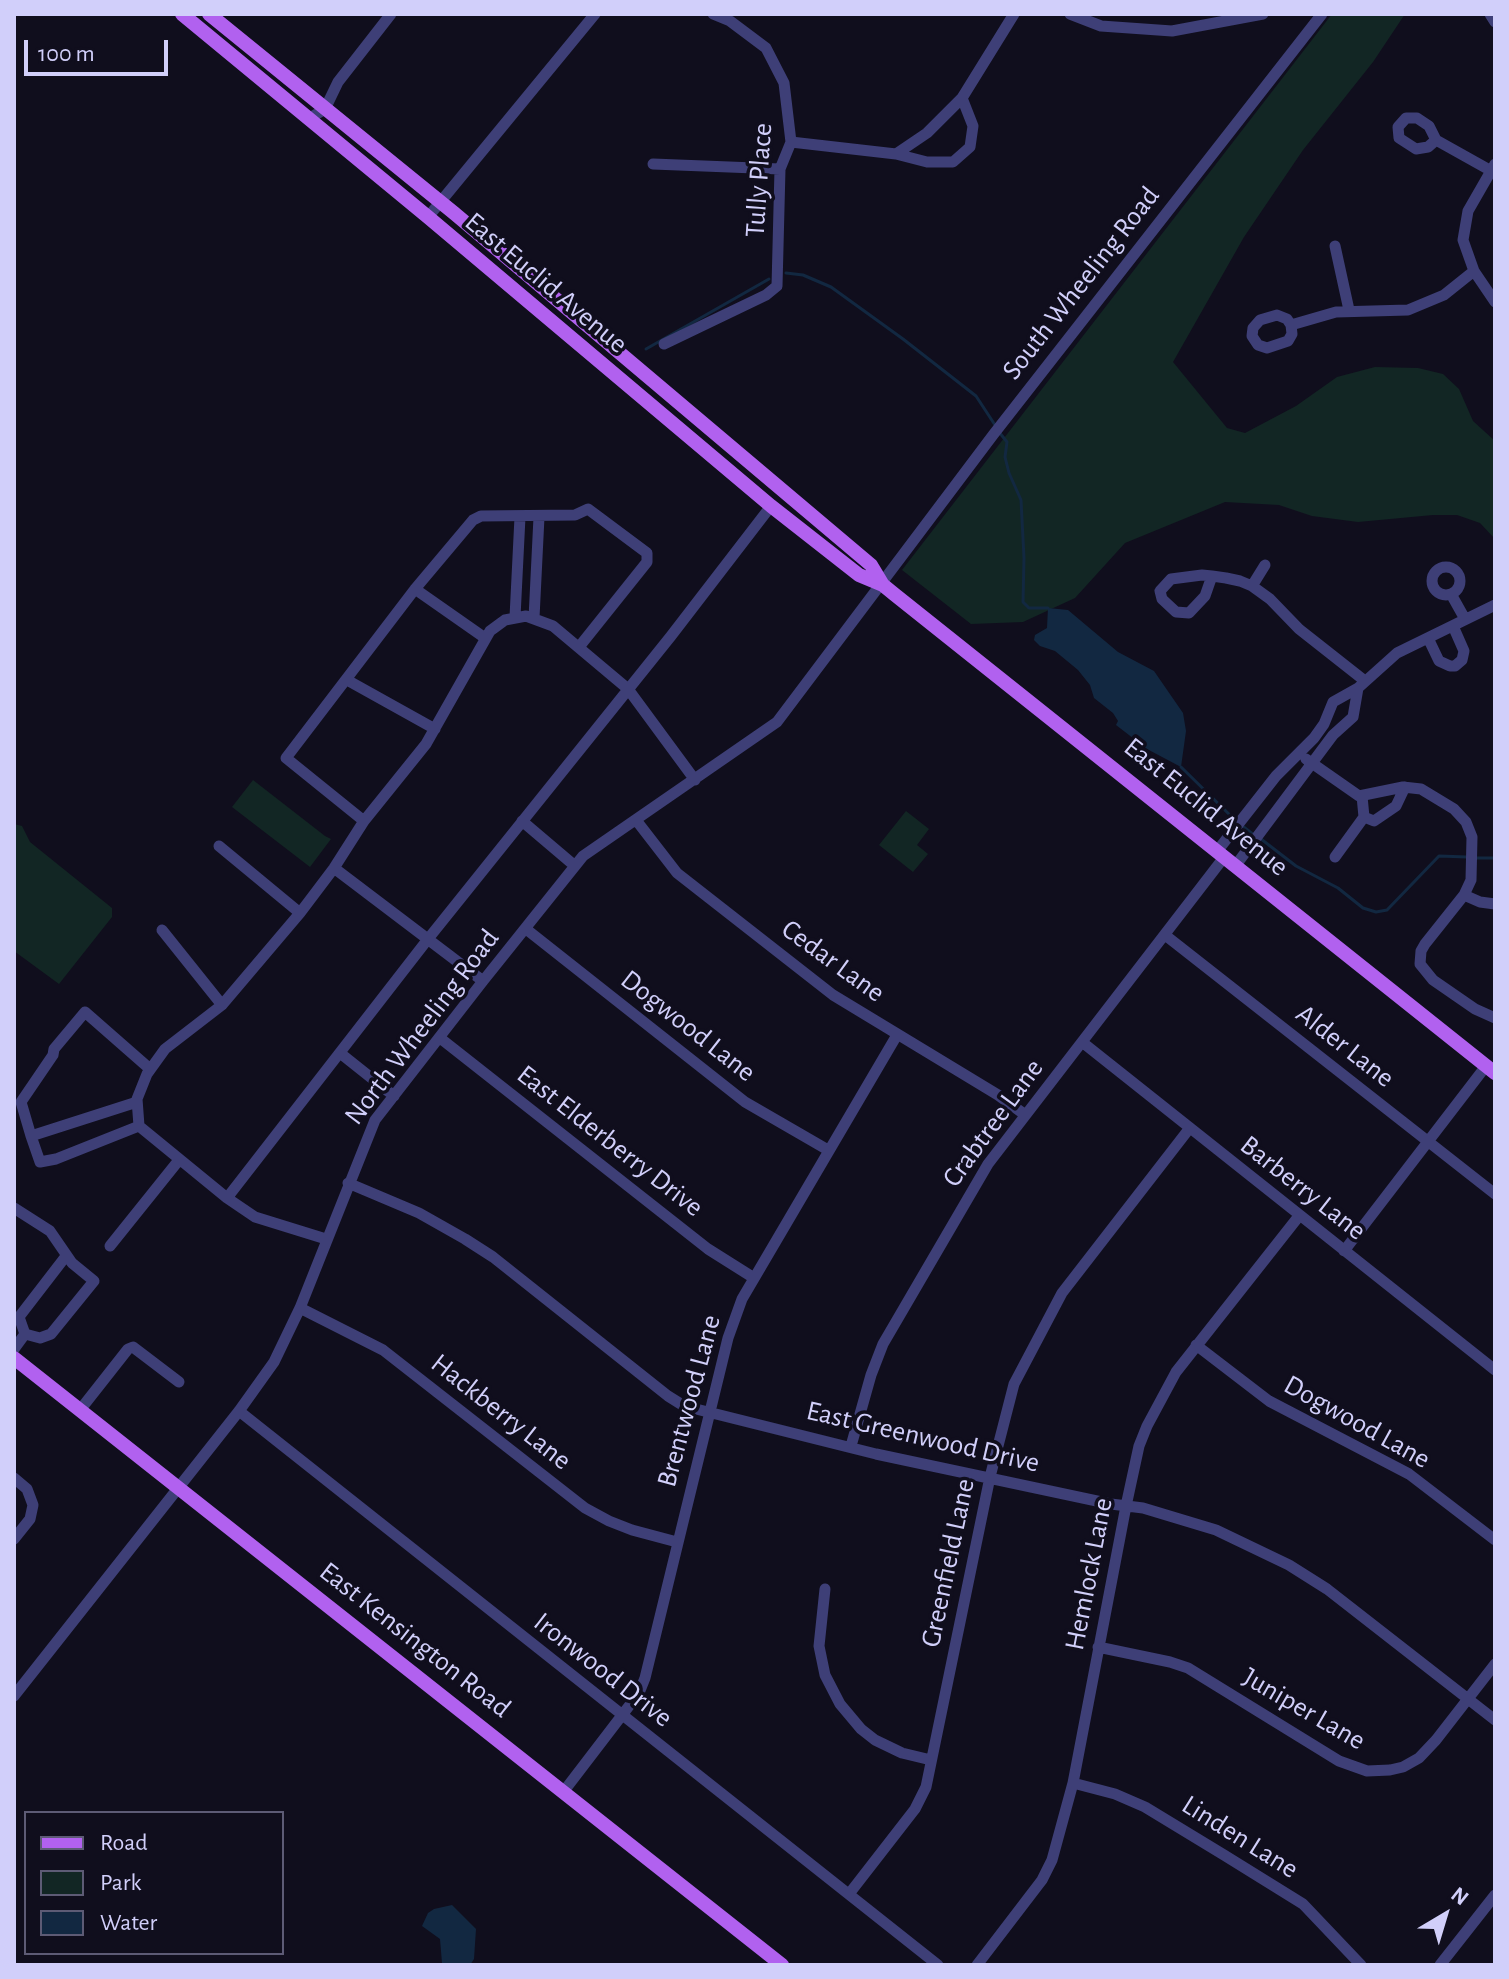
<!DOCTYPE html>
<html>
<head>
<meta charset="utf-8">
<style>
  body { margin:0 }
  #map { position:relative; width:1509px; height:1979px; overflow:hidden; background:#100e1d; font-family:"Alegreya Sans",sans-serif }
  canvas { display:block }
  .frame { position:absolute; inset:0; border:16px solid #d1cffa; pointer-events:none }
  .legend { position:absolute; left:24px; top:1811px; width:260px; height:144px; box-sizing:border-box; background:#100e1d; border:2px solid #5d5b75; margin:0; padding:10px 14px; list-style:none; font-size:24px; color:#d1cffa }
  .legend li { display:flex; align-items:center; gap:16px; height:40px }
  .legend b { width:40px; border:2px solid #5d5b75 }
  .north { position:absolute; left:1405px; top:1875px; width:80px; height:80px; -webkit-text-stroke:6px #100e1d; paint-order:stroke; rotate:38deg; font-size:22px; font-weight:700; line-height:32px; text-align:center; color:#d1cffa }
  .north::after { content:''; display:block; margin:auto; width:28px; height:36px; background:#d1cffa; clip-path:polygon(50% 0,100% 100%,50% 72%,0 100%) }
  .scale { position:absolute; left:24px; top:40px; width:144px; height:36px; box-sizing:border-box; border:4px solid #d1cffa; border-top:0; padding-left:10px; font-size:24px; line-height:28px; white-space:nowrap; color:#d1cffa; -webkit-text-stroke:6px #100e1d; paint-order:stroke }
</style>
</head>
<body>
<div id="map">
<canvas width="1509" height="1979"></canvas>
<div class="frame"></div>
<ul class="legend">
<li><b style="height:10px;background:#b161ef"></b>Road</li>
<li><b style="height:22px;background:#122624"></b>Park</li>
<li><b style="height:22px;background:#122841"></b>Water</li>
</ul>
<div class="north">N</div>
<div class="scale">100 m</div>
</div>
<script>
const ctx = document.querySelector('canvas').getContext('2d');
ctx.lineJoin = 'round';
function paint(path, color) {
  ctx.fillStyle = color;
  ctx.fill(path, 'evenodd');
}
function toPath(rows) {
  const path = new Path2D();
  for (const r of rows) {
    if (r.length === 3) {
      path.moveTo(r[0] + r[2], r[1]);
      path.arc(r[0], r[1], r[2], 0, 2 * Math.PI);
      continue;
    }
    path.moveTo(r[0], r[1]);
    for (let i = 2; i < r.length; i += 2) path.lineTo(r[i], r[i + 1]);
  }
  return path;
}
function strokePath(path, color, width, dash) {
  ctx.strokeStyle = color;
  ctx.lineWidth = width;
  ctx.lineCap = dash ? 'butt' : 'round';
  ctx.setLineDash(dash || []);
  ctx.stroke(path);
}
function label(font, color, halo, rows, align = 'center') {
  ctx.font = font + ' "Alegreya Sans",sans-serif';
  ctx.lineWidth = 7;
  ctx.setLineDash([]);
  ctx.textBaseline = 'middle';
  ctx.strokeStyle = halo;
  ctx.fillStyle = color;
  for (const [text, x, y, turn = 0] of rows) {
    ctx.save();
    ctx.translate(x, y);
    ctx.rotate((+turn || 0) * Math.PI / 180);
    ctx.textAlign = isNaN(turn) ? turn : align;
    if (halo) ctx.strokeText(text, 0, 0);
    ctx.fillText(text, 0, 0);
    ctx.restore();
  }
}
paint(toPath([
  [1332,14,1405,14,1373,62,1303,150,1244,237,1173,362,1227,428,1245,433,1296,406,1337,377,1375,367,1418,368,1443,374,1459,389,1473,421,1495,441,1495,539,1480,523,1457,515,1433,515,1358,522,1312,516,1279,505,1225,502,1125,543,1075,598,1023,622,971,624,902,570],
  [253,780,325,836,331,839,310,867,232,807],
  [906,811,929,829,917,845,928,854,913,872,879,845],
  [14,824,22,826,30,842,112,908,112,917,59,984,14,951]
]), '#122624');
paint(toPath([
  [1048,608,1068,610,1118,652,1154,671,1183,713,1186,731,1181,767,1147,749,1116,725,1118,721,1113,713,1094,698,1090,685,1078,670,1055,651,1040,646,1034,640,1035,635,1047,628],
  [452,1905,476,1929,474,1959,470,1965,442,1963,440,1939,422,1926,428,1913,434,1909]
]), '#122841');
strokePath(toPath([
  [786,273,803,275,831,287,903,339,976,396,995,425],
  [646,349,769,279],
  [999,432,1007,442,1005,457,1009,473,1021,500,1024,558,1023,602,1029,608,1048,608],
  [1181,767,1235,820],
  [1241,825,1254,835],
  [1261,839,1296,866,1338,888,1363,908,1376,912,1387,910,1439,856,1467,857],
  [1475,858,1495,858]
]), '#122841', 3);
strokePath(toPath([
  [1070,14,1101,26,1172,31,1263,14],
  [1490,14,1495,22],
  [310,118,325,109,338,82,391,14],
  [1436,140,1428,147,1416,149,1399,138,1398,127,1406,118,1417,118,1429,126,1436,140,1495,173],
  [791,142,896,154,927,162,953,162,970,147,973,126,962,98],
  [896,154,927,133,962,98,1014,14],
  [653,164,780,169],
  [1495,164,1468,211,1463,240,1474,271,1495,302],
  [428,217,595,14],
  [1335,246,1349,310],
  [1291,325,1287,319,1277,315,1260,320,1253,328,1252,336,1258,345,1267,348,1288,341,1292,334,1291,325,1336,312,1408,310,1444,295,1474,271],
  [664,344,766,295,777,286,780,169,791,142,784,83,766,48,730,21,713,14],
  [1446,581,14],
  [1212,576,1205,596,1189,613,1176,612,1162,599,1160,591,1171,579,1202,575,1212,576,1226,578,1240,581,1252,586,1270,599,1299,629,1365,681],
  [1252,586,1265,565],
  [415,589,485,638],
  [1451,594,1465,619],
  [515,617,520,517],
  [534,618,539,517],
  [1428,638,1439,661,1450,666,1455,666,1462,660,1464,651,1453,626],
  [347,680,435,729],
  [1306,759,1359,796,1403,787,1421,789,1454,809,1466,822,1472,837,1471,880,1464,895,1425,944,1421,951,1420,964,1433,980,1475,1009,1495,1018],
  [1362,796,1364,817,1374,821,1396,806,1405,787],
  [636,820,677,873,833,995,998,1095,1024,1114],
  [364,821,286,758,415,589,473,520,481,516,575,515,588,509,647,553,647,562,579,647],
  [522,821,575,866],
  [219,846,300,913],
  [1218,850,1276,776,1314,738,1324,724,1333,702,1358,688,1397,653,1495,605],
  [1335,857,1364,817],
  [1236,865,1333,735,1353,717,1358,688],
  [334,868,483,981],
  [1464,895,1480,902,1495,904],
  [526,929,745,1102,828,1150],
  [162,930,222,1005],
  [1165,935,1495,1194],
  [440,1038,708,1249,754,1278],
  [1082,1042,1495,1370],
  [340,1053,394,1096],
  [137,1102,31,1136,21,1102,53,1055,54,1049,85,1012,150,1069],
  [31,1136,40,1162,56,1159,139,1126],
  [348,1183,419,1213,465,1239,493,1257,668,1396,684,1406,876,1454,1111,1504,1143,1508,1216,1530,1289,1565,1327,1589,1495,1720],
  [227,1198,428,939,671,636,771,506],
  [14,1208,50,1231,72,1263,94,1281,51,1334,40,1338,25,1334,19,1317,66,1256],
  [326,1239,255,1217,227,1198,139,1126,137,1099,147,1074,165,1049,222,1005,300,913,334,868,364,821,426,744,490,631,505,620,526,616,553,626,628,689,695,780],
  [110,1246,179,1160],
  [1344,1251,1486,1066],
  [300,1308,383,1350,585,1508,609,1521,632,1530,677,1542],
  [1196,1345,1269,1401,1409,1474,1495,1540],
  [14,1349,25,1334],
  [80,1410,128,1349,133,1347,179,1382],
  [239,1411,938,1965],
  [851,1446,871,1375,883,1344,988,1164,1225,856],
  [14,1478,27,1489,33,1505,30,1519,14,1539],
  [825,1589,819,1646,825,1675,840,1704,861,1729,875,1740,902,1753,931,1760],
  [1098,1647,1170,1662,1188,1668,1339,1761,1367,1771,1390,1770,1403,1767,1419,1758,1436,1740,1495,1664],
  [14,1696,239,1411,274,1362,300,1308,375,1120,483,981,583,856,777,722,993,435,1322,14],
  [1073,1783,1115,1794,1145,1807,1224,1855,1303,1904,1361,1965],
  [564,1791,639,1693,645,1678,728,1338,742,1299,897,1035],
  [849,1894,915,1809,926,1787,990,1477,1014,1384,1062,1293,1189,1129],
  [977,1965,1042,1880,1052,1860,1073,1783,1126,1506,1139,1446,1147,1426,1176,1372,1299,1216],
  [1440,1965,1495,1895]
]), '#3e3f77', 11);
strokePath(toPath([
  [182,14,428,217,771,506,859,575,883,585,894,594,1495,1073],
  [209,14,454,213,871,565,883,585],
  [14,1358,782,1965]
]), '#b161ef', 14);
label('28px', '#d1cffa', '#100e1d', [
  ["Tully Place",759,180,-86],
  ["East Euclid Avenue",546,283,40],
  ["South Wheeling Road",1081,283,-52],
  ["East Euclid Avenue",1206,807,39],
  ["Cedar Lane",833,961,36],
  ["Dogwood Lane",688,1026,38],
  ["North Wheeling Road",422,1027,-53],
  ["Alder Lane",1345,1046,38],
  ["Crabtree Lane",993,1123,-54],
  ["East Elderberry Drive",610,1141,38],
  ["Barberry Lane",1303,1188,38],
  ["Brentwood Lane",689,1401,-75],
  ["Hackberry Lane",501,1412,38],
  ["Dogwood Lane",1357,1422,29],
  ["East Greenwood Drive",923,1437,13],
  ["Greenfield Lane",948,1563,-78],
  ["Hemlock Lane",1089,1574,-79],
  ["East Kensington Road",415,1640,38],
  ["Ironwood Drive",603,1670,38],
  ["Juniper Lane",1304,1709,30],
  ["Linden Lane",1240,1837,32]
]);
</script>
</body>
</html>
